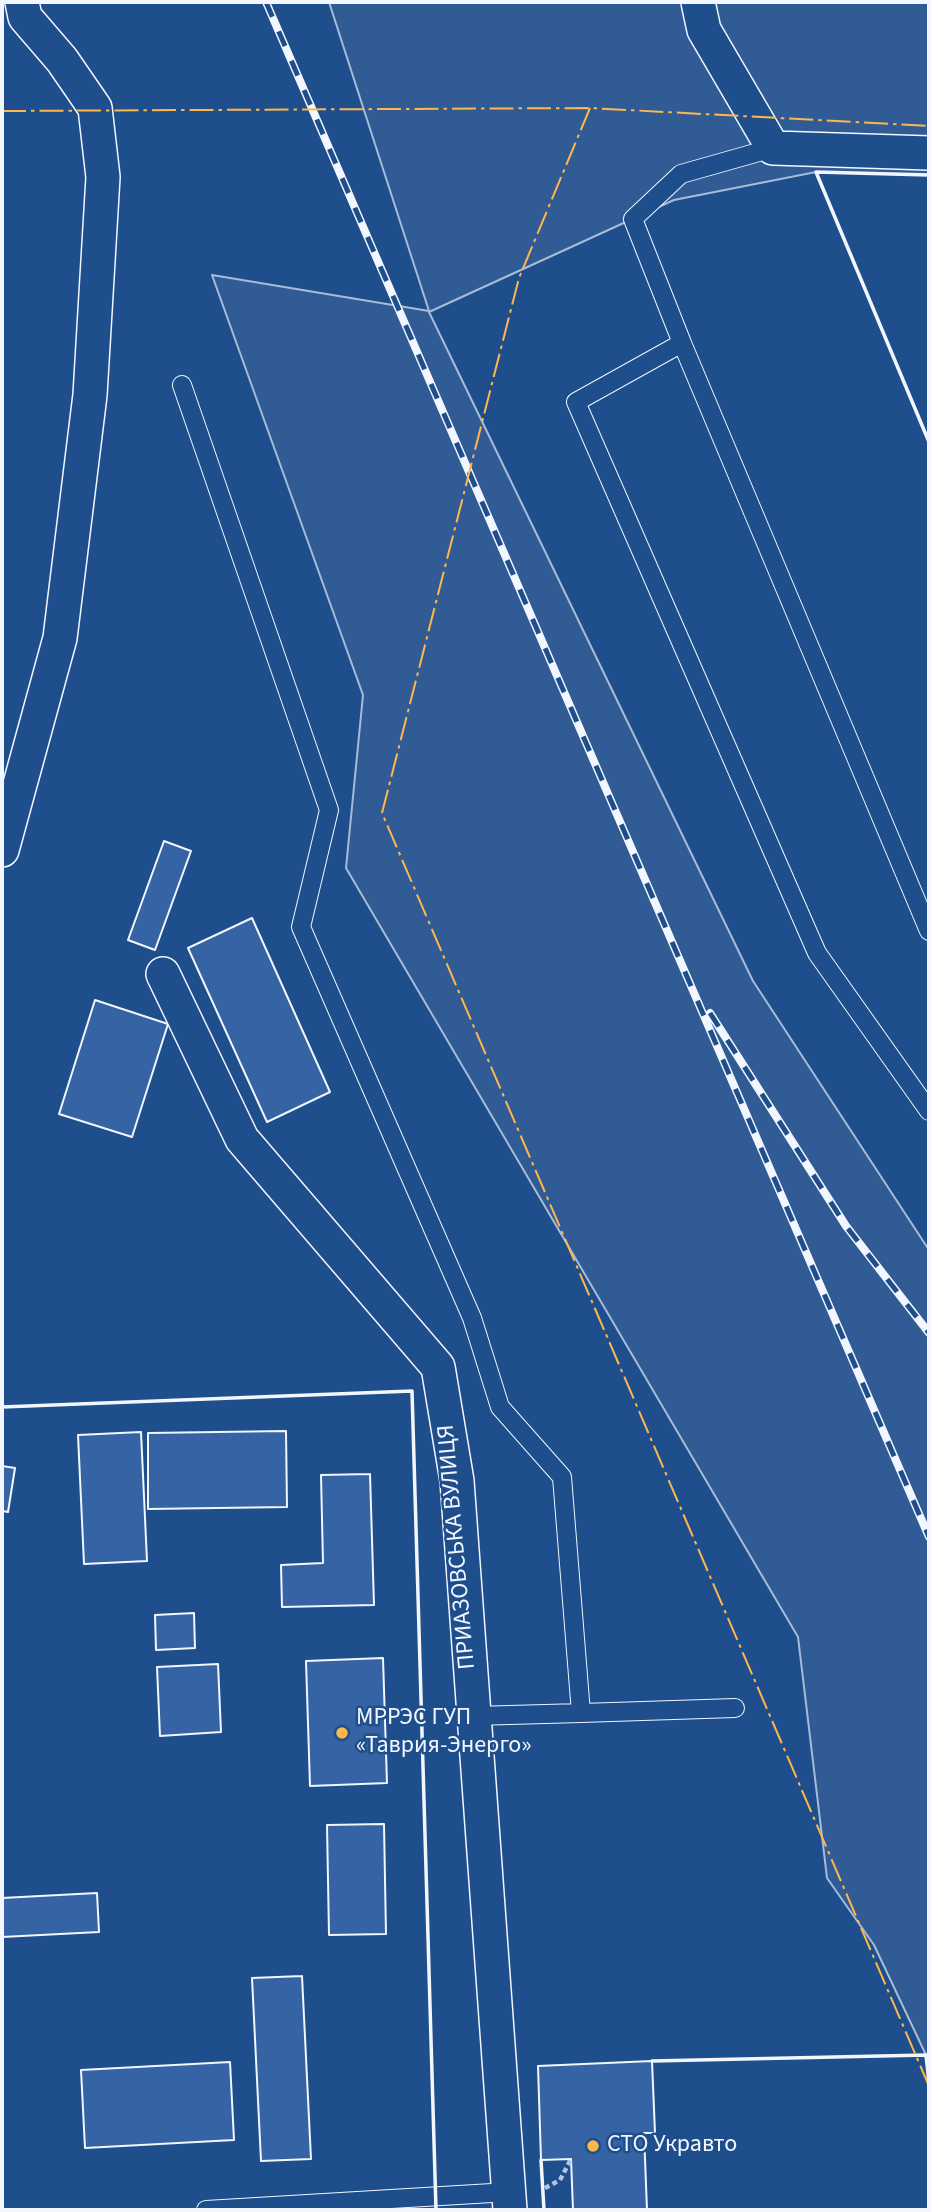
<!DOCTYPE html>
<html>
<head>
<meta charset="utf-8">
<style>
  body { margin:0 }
  #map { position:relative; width:931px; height:2212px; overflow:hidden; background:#1f4e8c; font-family:"Source Sans 3",sans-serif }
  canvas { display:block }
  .frame { position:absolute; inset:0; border:4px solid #f2f6ff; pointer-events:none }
</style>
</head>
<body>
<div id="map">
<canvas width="931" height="2212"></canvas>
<div class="frame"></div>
</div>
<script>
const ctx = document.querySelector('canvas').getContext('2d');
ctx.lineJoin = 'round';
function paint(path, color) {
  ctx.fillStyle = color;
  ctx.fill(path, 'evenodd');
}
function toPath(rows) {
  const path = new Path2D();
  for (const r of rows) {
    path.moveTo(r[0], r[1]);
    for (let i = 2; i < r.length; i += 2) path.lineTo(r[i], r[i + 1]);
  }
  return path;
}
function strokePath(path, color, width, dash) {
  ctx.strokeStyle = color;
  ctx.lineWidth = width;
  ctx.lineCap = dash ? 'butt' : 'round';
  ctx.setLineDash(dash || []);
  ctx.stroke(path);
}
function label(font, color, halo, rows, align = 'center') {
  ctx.font = font + ' "Source Sans 3",sans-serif';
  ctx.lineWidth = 5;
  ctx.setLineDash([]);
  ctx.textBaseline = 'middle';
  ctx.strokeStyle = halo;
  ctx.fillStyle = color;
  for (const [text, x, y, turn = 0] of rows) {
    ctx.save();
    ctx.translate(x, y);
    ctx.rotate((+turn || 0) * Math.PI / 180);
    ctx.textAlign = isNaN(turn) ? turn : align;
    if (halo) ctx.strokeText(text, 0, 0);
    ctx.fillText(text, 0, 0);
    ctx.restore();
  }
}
const built = toPath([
  [329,2,929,2,929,175,816,172,674,200,429,312,753,981,929,1250,929,2083,926,2055,874,1945,827,1878,798,1637,346,868,363,695,212,275,429,311,329,2]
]);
paint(built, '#305b95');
strokePath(built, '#a8bbd7', 2);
const building = toPath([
  [164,841,191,851,155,950,128,940,164,841],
  [252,918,330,1092,267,1122,188,948,252,918],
  [95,1000,168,1024,132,1137,59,1114,95,1000],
  [286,1431,287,1507,148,1509,148,1433,286,1431],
  [141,1432,147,1561,84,1564,78,1435,141,1432],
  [2,1466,15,1468,8,1512,2,1511,2,1466],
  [370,1474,374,1605,282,1607,281,1565,323,1563,321,1475,370,1474],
  [194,1613,195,1648,156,1650,155,1615,194,1613],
  [383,1658,387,1783,310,1786,306,1661,383,1658],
  [218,1664,221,1732,160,1736,157,1667,218,1664],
  [384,1824,386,1934,329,1935,327,1825,384,1824],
  [97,1893,99,1932,2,1937,2,1898,97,1893],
  [302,1976,311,2159,261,2161,252,1978,302,1976],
  [652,2061,655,2133,644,2133,647,2210,573,2210,571,2159,541,2160,538,2066,652,2061],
  [230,2062,234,2140,85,2148,81,2070,230,2062]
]);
paint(building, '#3563a3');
strokePath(building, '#f2f6ff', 2);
const service = toPath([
  [682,343,633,219,681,174,773,148],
  [182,385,329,810,301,927,472,1318,500,1407,562,1477,581,1713,474,1716],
  [929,931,682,343,576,402,817,953,929,1111],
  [581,1713,735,1708],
  [206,2210,509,2192]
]);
const minor = toPath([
  [698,2,704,30,773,148,929,153],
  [2,850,60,638,90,395,103,177,95,108,62,60,25,17,22,2],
  [163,974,242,1139,438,1367,457,1481,510,2210]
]);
strokePath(service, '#f2f6ff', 20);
strokePath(minor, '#f2f6ff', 36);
strokePath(toPath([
  [545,2188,560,2180,571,2159]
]), '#b3c4dc', 4.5, [5, 3.5]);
strokePath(service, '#1f4e8c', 18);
strokePath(minor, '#1f4e8c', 33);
const rail = toPath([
  [266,2,929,1537],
  [710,1013,846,1226,929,1333]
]);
strokePath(rail, '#f2f6ff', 8);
strokePath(rail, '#1f4e8c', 5, [16]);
strokePath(toPath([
  [929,175,816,172,929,442],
  [2,1407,412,1391,436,2210],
  [652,2061,926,2055,929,2083],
  [541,2160,544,2210]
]), '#f2f6ff', 3.5);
strokePath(toPath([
  [590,108,519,278,382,813,929,2086],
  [2,111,590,108,929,126]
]), '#ffb74d', 2, [24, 5, 3.5, 5]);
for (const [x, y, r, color] of [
  [342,1733,7,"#ffb74d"],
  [593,2146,7,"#ffb74d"]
]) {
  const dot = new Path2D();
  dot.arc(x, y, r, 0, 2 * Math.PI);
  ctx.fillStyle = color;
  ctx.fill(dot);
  strokePath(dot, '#1f4e8c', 2.5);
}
label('24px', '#f2f6ff', '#1f4e8c', [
  ["ПРИАЗОВСЬКА ВУЛИЦЯ",458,1547,-95]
]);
label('24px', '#f2f6ff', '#1f4e8c', [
  ["МРРЭС ГУП",356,1719],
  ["«Таврия-Энерго»",356,1747],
  ["СТО Укравто",607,2146]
], 'left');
</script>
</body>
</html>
